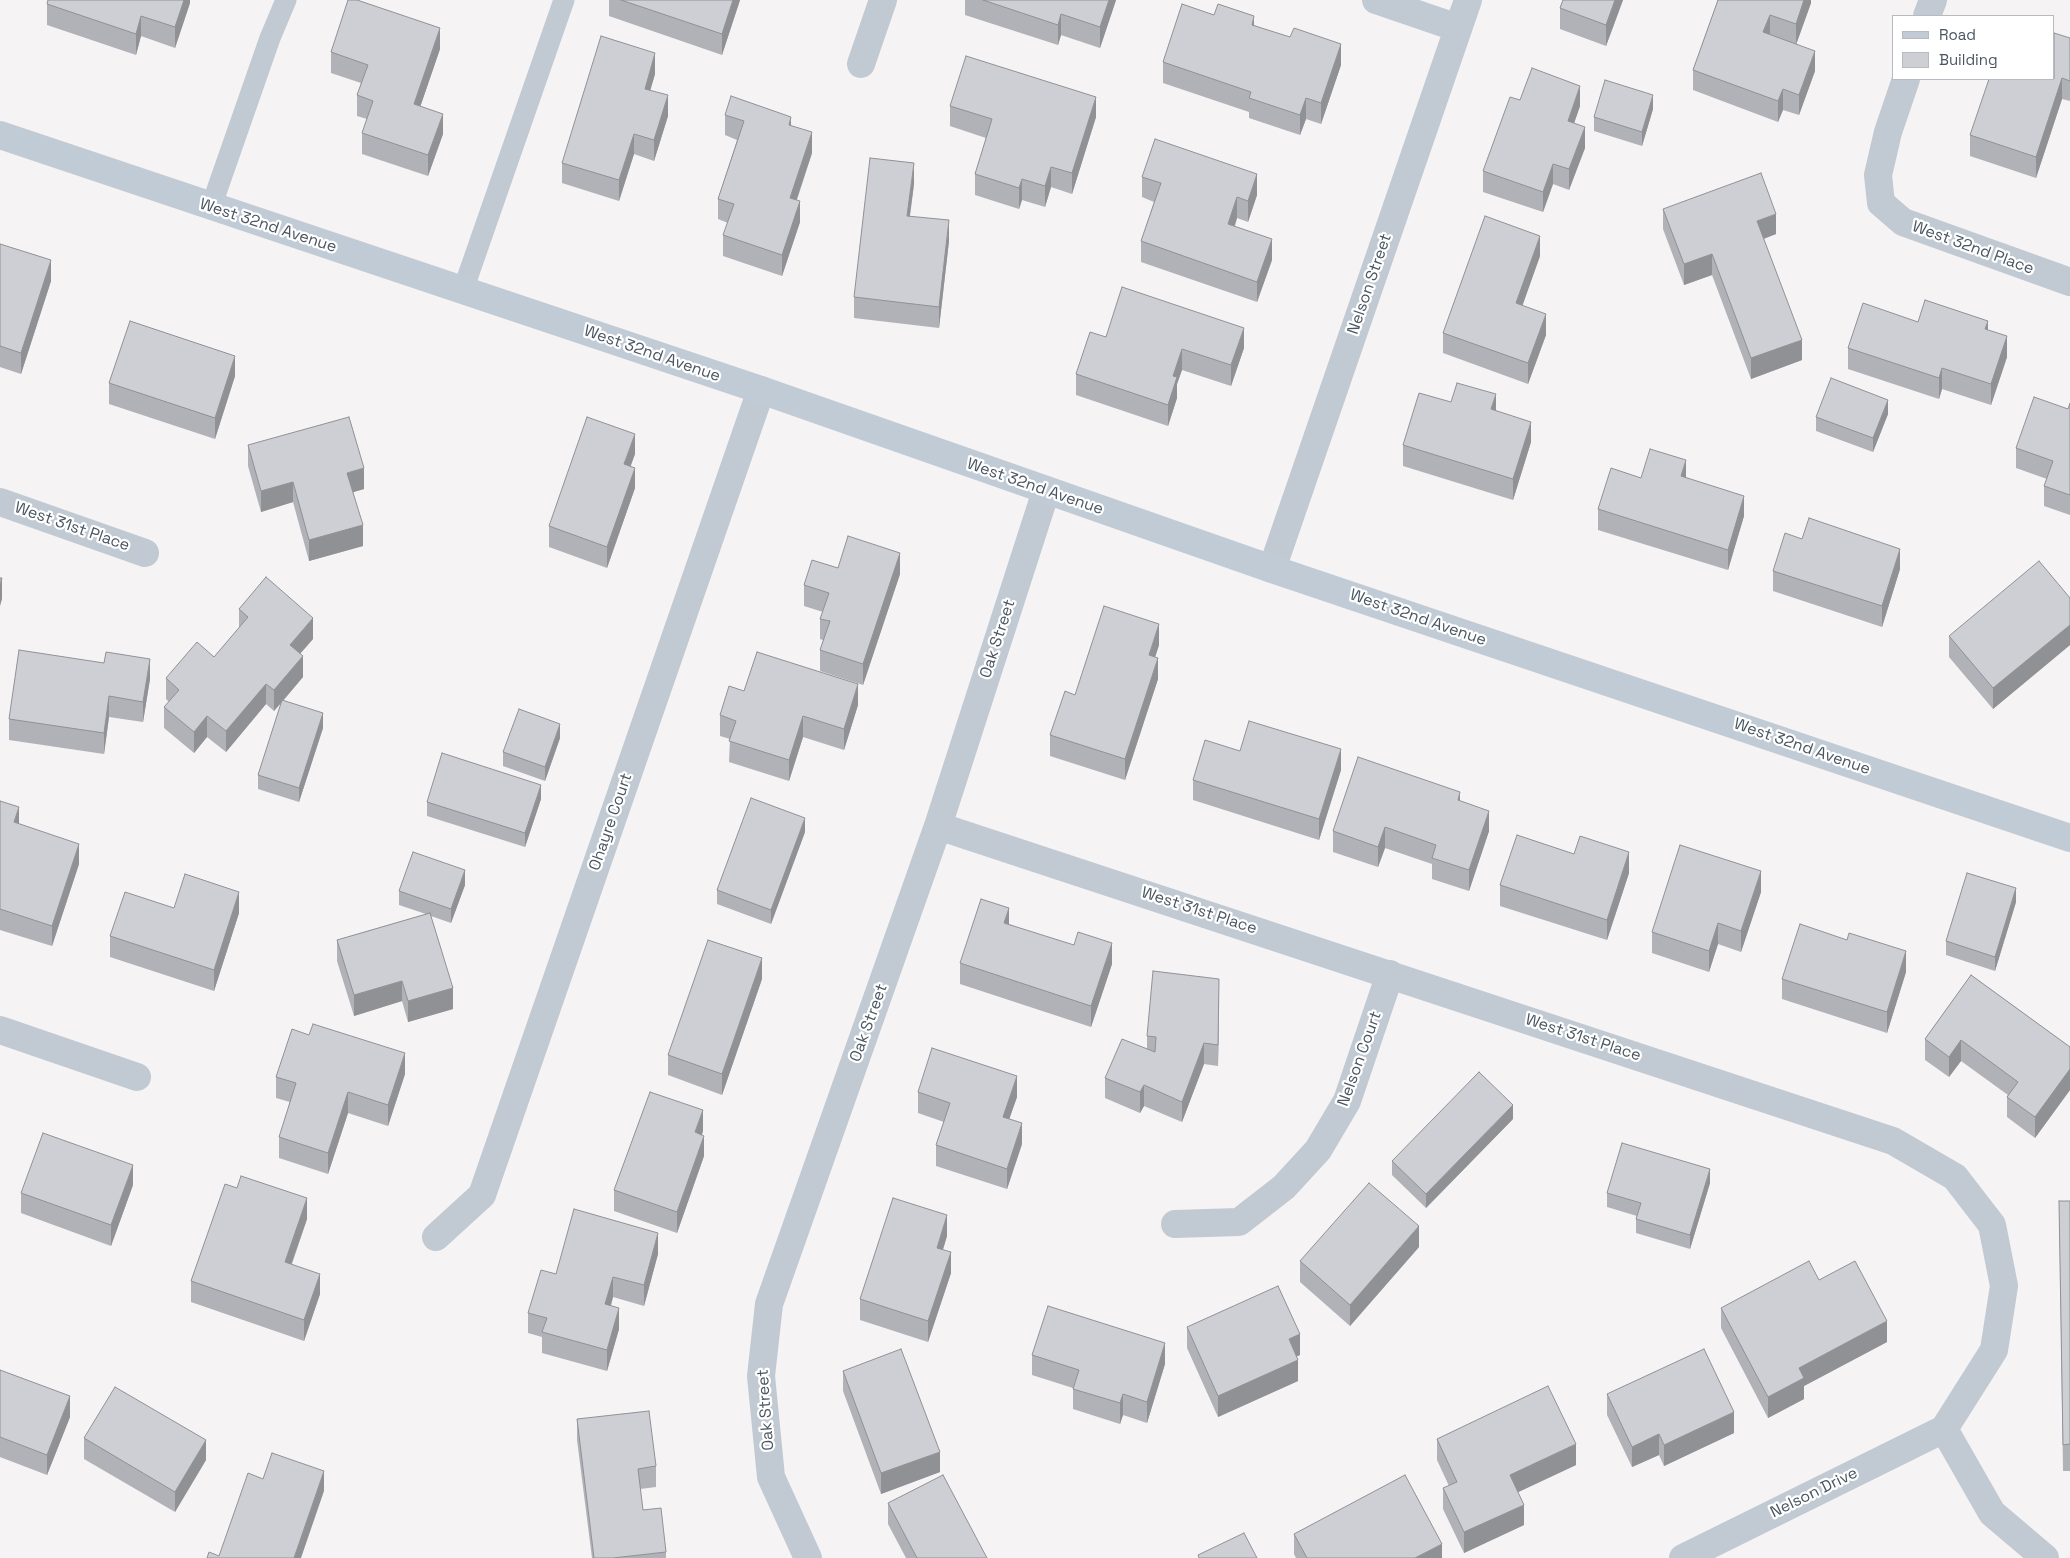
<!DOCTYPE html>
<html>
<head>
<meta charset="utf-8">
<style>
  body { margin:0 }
  #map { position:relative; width:2070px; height:1558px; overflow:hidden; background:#f5f3f3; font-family:"Space Grotesk",sans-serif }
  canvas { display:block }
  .legend { position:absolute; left:1892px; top:15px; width:162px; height:65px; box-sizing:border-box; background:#fff; border:1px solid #b7bbc0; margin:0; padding:6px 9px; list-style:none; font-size:15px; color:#4a5661 }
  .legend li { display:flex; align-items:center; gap:10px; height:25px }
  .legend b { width:25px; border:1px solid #b7bbc0 }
</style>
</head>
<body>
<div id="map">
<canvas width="2070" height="1558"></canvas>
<ul class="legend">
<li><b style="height:6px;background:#c1cbd6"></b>Road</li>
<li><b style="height:14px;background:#cdcfd5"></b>Building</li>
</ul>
</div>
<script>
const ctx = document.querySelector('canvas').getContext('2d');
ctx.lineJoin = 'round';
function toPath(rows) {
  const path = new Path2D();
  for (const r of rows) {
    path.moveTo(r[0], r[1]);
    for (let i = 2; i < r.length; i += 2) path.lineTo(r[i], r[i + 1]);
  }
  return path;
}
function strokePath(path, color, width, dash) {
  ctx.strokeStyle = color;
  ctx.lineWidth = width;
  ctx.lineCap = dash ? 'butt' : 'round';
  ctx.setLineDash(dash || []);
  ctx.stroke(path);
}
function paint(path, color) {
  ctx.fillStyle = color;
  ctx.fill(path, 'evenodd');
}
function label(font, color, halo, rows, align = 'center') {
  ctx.font = font + ' "Space Grotesk",sans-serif';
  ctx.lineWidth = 4.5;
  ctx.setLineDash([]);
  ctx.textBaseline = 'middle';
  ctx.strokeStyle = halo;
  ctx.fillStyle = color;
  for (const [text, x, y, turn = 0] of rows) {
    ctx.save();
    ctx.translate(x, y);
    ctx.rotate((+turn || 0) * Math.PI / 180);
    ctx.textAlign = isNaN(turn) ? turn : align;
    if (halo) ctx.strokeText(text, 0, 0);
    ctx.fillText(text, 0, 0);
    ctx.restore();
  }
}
strokePath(toPath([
  [211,207,270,38,286,0],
  [463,290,564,0]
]), '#c1cad2', 21);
strokePath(toPath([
  [1376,0,1458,28],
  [1927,16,1933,0],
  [861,64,883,0],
  [1906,79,1888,132,1878,175,1881,203,1903,222,2070,282],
  [0,502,145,553],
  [1272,569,1468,0],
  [938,826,1893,1141,1955,1177,1992,1225,2004,1286,1994,1350,1944,1429],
  [0,1030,137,1077],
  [1175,1224,1239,1222,1284,1187,1318,1150,1347,1101,1390,974],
  [436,1237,482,1195,761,390],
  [1944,1429,1992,1513,2045,1558],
  [808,1558,771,1477,761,1376,769,1304,938,826,1046,491],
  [1683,1558,1944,1429]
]), '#c1cad2', 28);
strokePath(toPath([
  [0,135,761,390,1272,569,2070,838]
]), '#c1cbd6', 28);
paint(toPath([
  [190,0,190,3,175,48,141,36,136,55,47,25,47,4],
  [609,0,740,0,722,55,609,16],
  [965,0,1116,0,1100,48,1061,35,1058,45,965,15],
  [1563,0,1623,0,1606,46,1560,29,1560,8],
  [1718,0,1811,0,1811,3,1796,44,1815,71,1799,115,1783,110,1778,122,1693,90,1693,70],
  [1214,15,1254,25,1341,65,1321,124,1306,119,1300,135,1249,118,1249,112,1163,83,1163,62],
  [2070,38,2070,101,2062,99,2036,178,1970,156,1970,135],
  [440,49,420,107,443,134,428,176,362,154,362,133,367,119,357,116,357,95,361,83,331,73,331,52],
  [655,74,650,90,668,116,654,161,634,154,619,201,562,183,562,163],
  [1520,100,1580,106,1574,123,1585,148,1569,190,1553,184,1543,212,1483,192,1483,171],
  [950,106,1096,117,1072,194,1051,187,1045,207,1022,200,1019,209,975,195,975,174,986,138,950,126],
  [1653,109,1642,146,1594,131,1594,117],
  [725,115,791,126,812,153,797,200,800,222,782,276,723,256,723,235,728,223,718,219,718,199,737,140,725,135],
  [1142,177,1257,195,1248,222,1237,218,1235,226,1272,260,1257,302,1141,262,1141,241,1154,202,1142,197],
  [914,184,910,216,949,241,939,328,854,318,854,297],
  [1663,209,1776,234,1764,239,1802,360,1751,379,1712,275,1684,285,1663,229],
  [0,244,51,281,21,374,0,367],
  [1540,256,1522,305,1546,335,1528,384,1443,353,1443,333],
  [1918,322,1988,330,2007,357,1991,405,1942,389,1939,399,1848,369,1848,348],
  [1106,337,1244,348,1231,386,1182,370,1177,384,1177,398,1168,426,1076,395,1076,374],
  [235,376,215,439,109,404,109,383],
  [1451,402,1496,410,1531,442,1513,500,1403,466,1403,445],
  [2070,403,2070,515,2044,506,2044,486,2047,479,2016,468,2016,448,2068,409],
  [1888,414,1873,452,1816,431,1816,417],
  [248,445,364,489,353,492,363,546,309,561,293,502,261,512,248,466],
  [635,454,630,466,635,488,607,568,549,547,549,526],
  [1686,477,1744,516,1728,570,1598,530,1598,509,1641,478],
  [838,568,900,574,863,685,820,671,820,650,823,640,820,639,820,619,823,612,804,606,804,585],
  [1900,569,1882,627,1773,591,1773,571],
  [2070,598,2070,645,1993,709,1949,657,1949,636],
  [239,609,313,639,300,654,303,677,283,701,323,728,299,802,258,789,258,775,281,703,274,711,266,704,226,752,207,737,194,753,164,728,164,707,169,702,166,699,166,678,214,657,239,628],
  [1159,645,1155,657,1158,679,1125,780,1050,756,1050,735,1075,695],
  [150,679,143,722,109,717,104,754,9,740,9,719],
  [744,691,858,705,844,750,803,737,789,781,729,762,730,739,720,736,720,715],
  [560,738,545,781,503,766,503,752],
  [1240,751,1341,770,1319,840,1193,800,1193,780],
  [541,799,525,847,427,816,427,802],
  [0,801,19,824,79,864,52,946,0,930],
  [1460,801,1489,831,1469,891,1432,879,1432,864,1385,848,1378,867,1333,852,1333,831],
  [805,832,771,924,717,904,717,890],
  [1574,854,1629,873,1607,940,1500,906,1500,885],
  [465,885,451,923,431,916,453,1009,408,1022,402,1001,354,1016,337,961,337,940,426,914,399,905,399,891],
  [1761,892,1741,952,1718,944,1709,972,1652,953,1652,932],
  [2016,902,1995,971,1946,955,1946,941],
  [174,908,239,913,214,991,110,957,110,936],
  [1009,924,1112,964,1091,1027,960,984,960,963],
  [1906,972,1887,1033,1782,999,1782,979],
  [1971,975,2070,1047,2070,1090,2035,1138,2007,1117,2007,1097,2008,1095,1961,1061,1949,1077,1925,1060,1925,1039],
  [762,979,722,1095,668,1075,668,1055],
  [1219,1000,1218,1066,1204,1064,1182,1122,1144,1106,1140,1113,1105,1098,1105,1078,1147,1049,1147,1036],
  [309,1035,405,1074,388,1126,348,1113,328,1174,279,1158,279,1137,290,1102,276,1098,276,1077],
  [918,1092,1017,1097,1009,1119,1022,1144,1007,1189,936,1166,936,1145,944,1122,918,1113],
  [1513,1119,1426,1208,1392,1175,1392,1161],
  [703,1131,702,1135,704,1156,677,1233,614,1211,614,1190],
  [1710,1183,1690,1249,1636,1233,1636,1219,1637,1216,1607,1207,1607,1193],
  [133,1185,111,1246,21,1213,21,1193],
  [2059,1201,2070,1201,2070,1471,2063,1471],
  [307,1219,292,1264,320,1294,304,1341,191,1302,191,1281],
  [947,1236,943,1250,951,1273,928,1342,860,1320,860,1299],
  [1419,1247,1350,1326,1300,1282,1300,1261],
  [658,1254,644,1306,613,1297,611,1306,619,1329,607,1371,542,1353,542,1337,528,1333,528,1313,556,1274],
  [1721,1308,1887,1342,1804,1386,1804,1399,1768,1418,1721,1328],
  [1187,1327,1300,1355,1296,1356,1298,1381,1218,1417,1187,1348],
  [1032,1355,1165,1364,1147,1423,1123,1415,1120,1424,1073,1409,1073,1388,1032,1375],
  [0,1370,70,1417,47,1475,0,1457],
  [843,1371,940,1472,881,1494,843,1391],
  [1607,1394,1734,1433,1664,1466,1659,1455,1632,1467,1607,1415],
  [577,1419,656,1466,656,1487,640,1489,643,1510,666,1552,666,1558,592,1558,577,1440],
  [84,1438,206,1460,175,1512,84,1459],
  [1437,1439,1576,1465,1518,1492,1524,1525,1464,1553,1443,1509,1443,1488,1449,1486,1437,1460],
  [888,1503,987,1558,906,1558,888,1524],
  [1294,1534,1442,1558,1296,1558,1294,1554]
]), '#b0b2b7');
paint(toPath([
  [184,0,190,0,190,3,175,48,175,27],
  [733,0,740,0,722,55,722,34],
  [1109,0,1116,0,1100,48,1100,27],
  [1615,0,1623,0,1606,46,1606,25],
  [1804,0,1811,0,1811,3,1796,45,1796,24],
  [1061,14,1061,35,1058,45,1058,25],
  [1770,15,1770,36,1763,32],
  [141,16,141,36,136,55,136,34],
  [1254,16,1254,36,1252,25],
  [440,28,440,49,414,125,414,104],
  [1341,44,1341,65,1321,124,1321,103],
  [1815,51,1815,71,1799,115,1799,95],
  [655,53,655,74,645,109,645,89],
  [2062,78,2062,99,2036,178,2036,157],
  [1580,86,1580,106,1568,141,1568,121],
  [1783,89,1783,110,1778,122,1778,101],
  [668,95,668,116,654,161,654,140],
  [1653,95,1653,109,1642,146,1642,132],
  [1096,97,1096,117,1072,194,1072,173],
  [1306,98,1306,119,1300,135,1300,115],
  [443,114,443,134,428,176,428,155],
  [791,117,791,137,789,125],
  [1585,127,1585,148,1569,190,1569,169],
  [812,132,812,153,790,219,790,198],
  [634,134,634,154,619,201,619,180],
  [914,163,914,184,907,236,907,216],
  [1553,164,1553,184,1543,212,1543,192],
  [1051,167,1051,187,1045,207,1045,186],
  [1257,174,1257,195,1248,222,1248,201],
  [1022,179,1022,200,1019,209,1019,188],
  [1237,197,1237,218,1228,245,1228,224],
  [800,201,800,222,782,276,782,255],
  [1776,214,1776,234,1757,241,1757,221],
  [949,220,949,241,939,328,939,307],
  [1540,236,1540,256,1516,324,1516,303],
  [1272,239,1272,260,1257,302,1257,282],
  [1712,254,1712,275,1684,285,1684,264],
  [51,260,51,281,21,374,21,353],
  [1546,314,1546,335,1528,384,1528,363],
  [1988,321,1988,341,1985,329],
  [1244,328,1244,348,1231,386,1231,365],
  [2007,336,2007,357,1991,405,1991,384],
  [1802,340,1802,360,1751,379,1751,358],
  [1182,349,1182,370,1177,384,1177,398,1168,426,1168,405,1173,376],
  [235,356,235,376,215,439,215,418],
  [1942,368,1942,389,1939,399,1939,378],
  [1496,394,1496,415,1491,409],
  [1888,400,1888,414,1873,452,1873,438],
  [1531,422,1531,442,1513,500,1513,479],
  [635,434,635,454,624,485,624,464],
  [1686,460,1686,481,1681,476],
  [364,468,364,489,347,494,347,473],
  [635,468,635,488,607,568,607,547],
  [293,482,293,502,261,512,261,491],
  [1744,496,1744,516,1728,570,1728,550],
  [363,525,363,546,309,561,309,540],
  [1900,549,1900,569,1882,627,1882,606],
  [900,553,900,574,863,685,863,664],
  [2,578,2,599,0,606,0,586],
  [313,618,313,639,290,665,290,645],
  [1159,624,1159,645,1149,676,1149,655],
  [2070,625,2070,645,1993,709,1993,688],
  [303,656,303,677,274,711,274,690],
  [1158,658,1158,679,1125,780,1125,759],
  [150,659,150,679,143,722,143,702],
  [266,684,266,704,226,752,226,731],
  [858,684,858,705,844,750,844,729],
  [109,696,109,717,104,754,104,733],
  [323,713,323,728,299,802,299,788],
  [207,716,207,737,194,753,194,732],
  [803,716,803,737,789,781,789,760],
  [560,724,560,738,545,781,545,767],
  [1341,749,1341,770,1319,840,1319,819],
  [541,785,541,799,525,847,525,833],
  [1460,792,1460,813,1458,800],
  [19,807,19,828,14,822],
  [1489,811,1489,831,1469,891,1469,870],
  [805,818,805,832,771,924,771,910],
  [1385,827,1385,848,1378,867,1378,847],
  [79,844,79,864,52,946,52,926],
  [1629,852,1629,873,1607,940,1607,920],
  [465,870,465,885,451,923,451,909],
  [1761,871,1761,892,1741,952,1741,931],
  [2016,888,2016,902,1995,971,1995,957],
  [239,892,239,913,214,991,214,970],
  [1009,908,1009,929,1004,923],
  [1718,923,1718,944,1709,972,1709,951],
  [1112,943,1112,964,1091,1027,1091,1006],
  [1906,951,1906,972,1887,1033,1887,1012],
  [762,958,762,979,722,1095,722,1074],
  [1219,979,1219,1000,1218,1066,1218,1045],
  [402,981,402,1001,354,1016,354,995],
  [453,988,453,1009,408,1022,408,1001],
  [1961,1040,1961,1061,1949,1077,1949,1057],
  [1204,1043,1204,1064,1182,1122,1182,1102],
  [405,1053,405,1074,388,1126,388,1105],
  [2070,1069,2070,1090,2035,1138,2035,1117],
  [1017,1076,1017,1097,1003,1137,1003,1117],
  [1144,1085,1144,1106,1140,1113,1140,1092],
  [348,1092,348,1113,328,1174,328,1153],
  [1513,1105,1513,1119,1426,1208,1426,1194],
  [703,1110,703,1131,695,1153,695,1132],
  [1022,1123,1022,1144,1007,1189,1007,1169],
  [704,1136,704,1156,677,1233,677,1212],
  [133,1165,133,1185,111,1246,111,1225],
  [1710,1169,1710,1183,1690,1249,1690,1235],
  [307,1198,307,1219,285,1282,285,1262],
  [947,1215,947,1236,937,1268,937,1248],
  [1419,1226,1419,1247,1350,1326,1350,1305],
  [658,1233,658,1254,644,1306,644,1285],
  [951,1252,951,1273,928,1342,928,1321],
  [320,1274,320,1294,304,1341,304,1320],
  [613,1277,613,1297,605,1325,605,1304],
  [619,1308,619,1329,607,1371,607,1350],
  [1887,1321,1887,1342,1804,1386,1804,1399,1768,1418,1768,1397,1799,1368],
  [1300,1334,1300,1355,1289,1360,1289,1339],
  [1165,1343,1165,1364,1147,1423,1147,1402],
  [1298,1360,1298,1381,1218,1417,1218,1396],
  [1123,1394,1123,1415,1120,1424,1120,1403],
  [70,1396,70,1417,47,1475,47,1455],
  [1734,1412,1734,1433,1664,1466,1664,1445],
  [1659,1434,1659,1455,1632,1467,1632,1447],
  [206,1440,206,1460,175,1512,175,1492],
  [1576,1444,1576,1465,1510,1496,1510,1475],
  [940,1452,940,1472,881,1494,881,1473],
  [324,1471,324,1491,301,1558,294,1558],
  [1524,1505,1524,1525,1464,1553,1464,1532],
  [1442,1544,1442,1558,1415,1558]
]), '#909195');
const building = toPath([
  [48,0,184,0,175,27,141,16,136,34,47,4,48,0],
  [348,0,357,0,440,28,414,104,443,114,428,155,362,133,373,101,357,95,368,65,331,52,348,0],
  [621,0,733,0,722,34,621,0],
  [983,0,1109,0,1100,27,1061,14,1058,25,983,0],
  [1563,0,1615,0,1606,25,1560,8,1563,0],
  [1718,0,1804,0,1796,24,1770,15,1763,32,1815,51,1799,95,1783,89,1778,101,1693,70,1718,0],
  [1182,4,1214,15,1218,4,1254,16,1252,25,1290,37,1294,28,1341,44,1321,103,1306,98,1300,115,1249,98,1251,92,1163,62,1182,4],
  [2054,33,2070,38,2070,81,2062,78,2036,157,1970,135,1989,79,2054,79,2054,33],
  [601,36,655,53,645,89,668,95,654,140,634,134,619,180,562,163,601,36],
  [966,56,1096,97,1072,173,1051,167,1045,186,1022,179,1019,188,975,174,992,119,950,106,966,56],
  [1532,68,1580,86,1568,121,1585,127,1569,169,1553,164,1543,192,1483,171,1510,97,1520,100,1532,68],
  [1605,80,1653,95,1642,132,1594,117,1605,80],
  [731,96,791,117,789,125,812,132,790,198,800,201,782,255,723,235,734,204,718,199,744,121,725,115,731,96],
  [1155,139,1257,174,1248,201,1237,197,1228,224,1272,239,1257,282,1141,241,1161,183,1142,177,1155,139],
  [870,158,914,163,907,216,949,220,939,307,854,297,870,158],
  [1761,173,1776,214,1757,221,1802,340,1751,358,1712,254,1684,264,1663,209,1761,173],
  [1485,216,1540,236,1516,303,1546,314,1528,363,1443,333,1485,216],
  [0,244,51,260,21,353,0,346,0,244],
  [1122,287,1244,328,1231,365,1182,349,1173,376,1177,377,1168,405,1076,374,1090,332,1106,337,1122,287],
  [1925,300,1988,321,1985,329,2007,336,1991,384,1942,368,1939,378,1848,348,1863,303,1918,322,1925,300],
  [130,321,235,356,215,418,109,383,130,321],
  [1831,378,1888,400,1873,438,1816,417,1831,378],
  [1457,383,1496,394,1491,409,1531,422,1513,479,1403,445,1419,393,1451,402,1457,383],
  [2034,397,2068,409,2070,403,2070,495,2044,486,2053,461,2016,448,2034,397],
  [349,417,364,468,347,473,363,525,309,540,293,482,261,491,248,445,349,417],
  [587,417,635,434,624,464,635,468,607,547,549,526,587,417],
  [1650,449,1686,460,1681,476,1744,496,1728,550,1598,509,1611,468,1641,478,1650,449],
  [1809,518,1900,549,1882,606,1773,571,1785,533,1802,539,1809,518],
  [848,536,900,553,863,664,820,650,830,621,820,619,829,593,804,585,812,560,838,568,848,536],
  [2039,561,2070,598,2070,625,1993,688,1949,636,2039,561],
  [266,577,313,618,290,645,303,656,274,690,266,684,226,731,207,716,194,732,164,707,179,690,166,678,197,642,214,657,248,617,239,609,266,577],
  [0,578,2,578,0,586,0,578],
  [1104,606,1159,624,1149,655,1158,658,1125,759,1050,735,1065,691,1075,695,1104,606],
  [19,650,104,663,106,652,150,659,143,702,109,696,104,733,9,719,19,650],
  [757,652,858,684,844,729,803,716,789,760,729,741,736,721,720,715,729,686,744,691,757,652],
  [282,700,323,713,299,788,258,775,282,700],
  [519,709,560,724,545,767,503,752,519,709],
  [1249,721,1341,749,1319,819,1193,780,1205,740,1240,751,1249,721],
  [442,753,541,785,525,833,427,802,442,753],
  [1358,757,1460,792,1458,800,1489,811,1469,870,1432,858,1436,845,1385,827,1378,847,1333,831,1358,757],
  [751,798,805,818,771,910,717,890,751,798],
  [0,801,19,807,14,822,79,844,52,926,0,909,0,801],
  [1517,835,1574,854,1580,836,1629,852,1607,920,1500,885,1517,835],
  [1680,845,1761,871,1741,931,1718,923,1709,951,1652,932,1680,845],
  [413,852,465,870,451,909,399,891,413,852],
  [1967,873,2016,888,1995,957,1946,941,1967,873],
  [185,874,239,892,214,970,110,936,125,892,174,908,185,874],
  [981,899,1009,908,1004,923,1074,945,1078,932,1112,943,1091,1006,960,963,981,899],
  [430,913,453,988,408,1001,402,981,354,995,337,940,430,913],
  [1800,924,1847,940,1849,933,1906,951,1887,1012,1782,979,1800,924],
  [708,940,762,958,722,1074,668,1055,708,940],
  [1153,971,1219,979,1218,1045,1204,1043,1182,1102,1144,1085,1140,1092,1105,1078,1122,1039,1155,1052,1156,1037,1147,1036,1153,971],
  [1971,975,2070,1047,2070,1069,2035,1117,2007,1097,2018,1082,1961,1040,1949,1057,1925,1039,1971,975],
  [313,1024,405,1053,388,1105,348,1092,328,1153,279,1137,296,1083,276,1077,292,1029,309,1035,313,1024],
  [932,1048,1017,1076,1003,1117,1022,1123,1007,1169,936,1145,950,1103,918,1092,932,1048],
  [1479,1072,1513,1105,1426,1194,1392,1161,1479,1072],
  [650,1092,703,1110,695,1132,704,1136,677,1212,614,1190,650,1092],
  [43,1133,133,1165,111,1225,21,1193,43,1133],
  [1622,1143,1710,1169,1690,1235,1636,1219,1641,1203,1607,1193,1622,1143],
  [241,1176,307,1198,285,1262,320,1274,304,1320,191,1281,225,1184,237,1188,241,1176],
  [1369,1183,1419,1226,1350,1305,1300,1261,1369,1183],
  [893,1198,947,1215,937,1248,951,1252,928,1321,860,1299,893,1198],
  [2059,1201,2070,1201,2070,1444,2063,1445,2059,1201],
  [574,1209,658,1233,644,1285,613,1277,605,1304,619,1308,607,1350,542,1332,547,1318,528,1313,541,1270,556,1274,574,1209],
  [1809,1261,1819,1280,1855,1261,1887,1321,1799,1368,1804,1378,1768,1397,1721,1308,1809,1261],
  [1278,1286,1300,1334,1289,1339,1298,1360,1218,1396,1187,1327,1278,1286],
  [1048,1306,1165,1343,1147,1402,1123,1394,1120,1403,1073,1389,1079,1370,1032,1355,1048,1306],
  [901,1349,940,1452,881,1473,843,1371,901,1349],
  [1704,1349,1734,1412,1664,1445,1659,1434,1632,1447,1607,1394,1704,1349],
  [0,1370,70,1396,47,1455,0,1437,0,1370],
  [1548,1386,1576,1444,1510,1475,1524,1505,1464,1532,1443,1488,1457,1482,1437,1439,1548,1386],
  [115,1387,206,1440,175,1492,84,1438,115,1387],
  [649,1411,656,1466,638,1469,643,1510,661,1508,666,1552,613,1558,594,1558,577,1419,649,1411],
  [272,1453,324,1471,294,1558,207,1558,209,1552,219,1556,248,1473,263,1479,272,1453],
  [943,1475,987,1558,917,1558,888,1503,943,1475],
  [1405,1475,1442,1544,1415,1558,1307,1558,1294,1534,1405,1475],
  [1244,1533,1257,1558,1199,1558,1198,1555,1244,1533]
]);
paint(building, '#cdcfd5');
strokePath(building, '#909195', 1);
label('16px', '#4a5661', '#fff', [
  ["West 32nd Avenue",268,226,18],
  ["West 32nd Place",1973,248,20],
  ["Nelson Street",1370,284,-71],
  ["West 32nd Avenue",652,354,19],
  ["West 32nd Avenue",1035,487,19],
  ["West 31st Place",72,527,19],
  ["West 32nd Avenue",1418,618,19],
  ["Oak Street",998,639,-72],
  ["West 32nd Avenue",1802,747,19],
  ["Ohayre Court",611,822,-71],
  ["West 31st Place",1199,911,18],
  ["Oak Street",869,1023,-70],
  ["West 31st Place",1583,1038,18],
  ["Nelson Court",1360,1059,-70],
  ["Oak Street",766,1410,-94],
  ["Nelson Drive",1814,1493,-26]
]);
</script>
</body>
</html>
